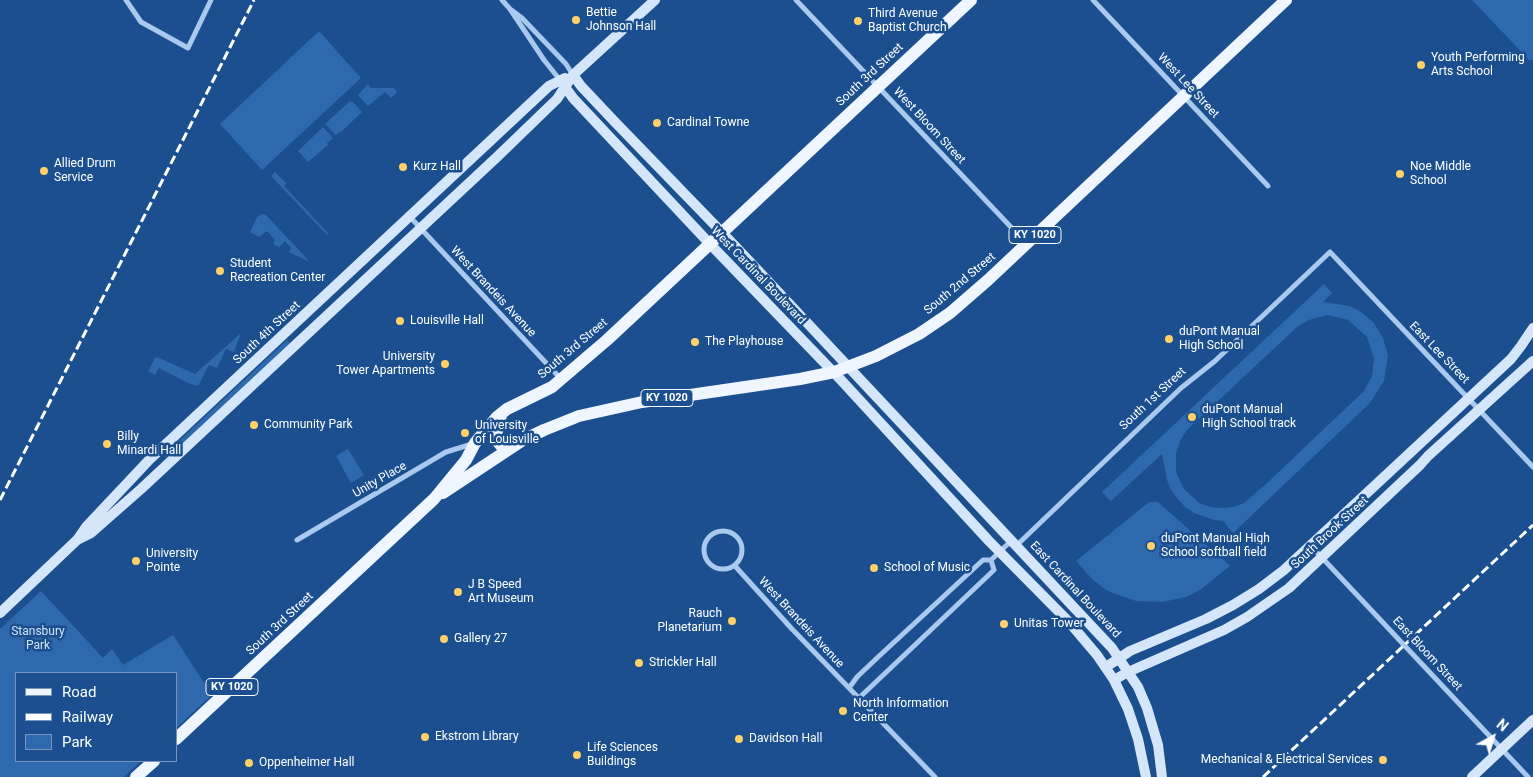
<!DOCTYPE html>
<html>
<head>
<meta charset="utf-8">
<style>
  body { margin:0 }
  #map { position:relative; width:1533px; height:777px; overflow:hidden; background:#1b4f8f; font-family:Roboto,sans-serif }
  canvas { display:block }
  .legend { position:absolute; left:15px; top:672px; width:162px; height:90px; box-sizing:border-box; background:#1b4f8f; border:1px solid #7695bc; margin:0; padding:6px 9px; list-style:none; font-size:15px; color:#fff }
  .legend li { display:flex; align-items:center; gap:10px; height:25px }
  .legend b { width:25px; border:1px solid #7695bc }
  .north { position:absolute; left:1468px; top:712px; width:50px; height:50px; -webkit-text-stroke:4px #1b4f8f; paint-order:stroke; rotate:39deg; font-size:14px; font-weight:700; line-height:20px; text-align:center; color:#fff }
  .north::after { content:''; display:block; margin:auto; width:18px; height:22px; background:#fff; clip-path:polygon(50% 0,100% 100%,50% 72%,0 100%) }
</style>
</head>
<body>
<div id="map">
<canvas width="1533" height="777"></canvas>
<ul class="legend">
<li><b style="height:6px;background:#f0f6ff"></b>Road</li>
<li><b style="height:6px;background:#fff"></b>Railway</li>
<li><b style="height:14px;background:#2e69ad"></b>Park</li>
</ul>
<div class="north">N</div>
</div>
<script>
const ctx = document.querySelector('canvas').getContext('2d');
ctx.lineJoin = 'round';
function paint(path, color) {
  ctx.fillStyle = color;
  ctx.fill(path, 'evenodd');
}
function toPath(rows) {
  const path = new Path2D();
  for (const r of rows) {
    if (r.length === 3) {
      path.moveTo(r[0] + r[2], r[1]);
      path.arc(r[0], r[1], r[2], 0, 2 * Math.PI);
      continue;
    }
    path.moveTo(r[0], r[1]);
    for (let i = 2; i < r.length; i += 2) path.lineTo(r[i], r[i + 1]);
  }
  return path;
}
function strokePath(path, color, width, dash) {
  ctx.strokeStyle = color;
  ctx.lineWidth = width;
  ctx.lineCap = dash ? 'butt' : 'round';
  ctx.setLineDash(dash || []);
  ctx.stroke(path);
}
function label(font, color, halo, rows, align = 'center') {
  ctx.font = font + ' Roboto,sans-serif';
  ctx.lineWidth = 5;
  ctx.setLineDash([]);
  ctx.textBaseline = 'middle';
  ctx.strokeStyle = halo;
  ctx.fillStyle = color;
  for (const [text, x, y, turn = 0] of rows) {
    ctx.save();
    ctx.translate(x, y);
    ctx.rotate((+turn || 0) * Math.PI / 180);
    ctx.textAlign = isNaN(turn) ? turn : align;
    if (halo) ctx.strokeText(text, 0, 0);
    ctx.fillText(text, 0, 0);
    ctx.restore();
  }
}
paint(toPath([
  [1472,0,1533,0,1533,60,1529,60],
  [319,31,361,78,262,170,220,124],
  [368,84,371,88,394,88,397,92,391,98,385,92,368,106,358,95],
  [350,101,353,102,362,112,341,132,340,132,336,135,325,124],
  [323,127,333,138,327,143,328,145,308,162,298,151],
  [275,172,286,183,284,186,328,233,327,235,271,176],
  [262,214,266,215,310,262,289,252,291,248,285,241,279,247,273,244,275,240,267,231,259,237,250,232,257,217],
  [1324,284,1332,293,1323,302,1350,306,1361,312,1374,323,1383,338,1388,355,1384,381,1370,403,1233,533,1223,521,1214,520,1194,513,1184,506,1177,498,1171,490,1167,480,1162,454,1111,501,1102,492],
  [1327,315,1348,320,1367,337,1374,359,1372,376,1364,391,1266,484,1244,503,1234,507,1223,508,1210,507,1199,503,1184,489,1176,472,1176,454,1180,441,1187,430,1297,327,1309,320],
  [241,333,234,352,226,349,217,368,209,365,198,386,188,383,159,368,155,375,148,371,155,358,157,357,195,374],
  [287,340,290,343,168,457,164,457,164,455],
  [348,449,364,475,351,483,336,456],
  [1149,502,1158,502,1230,566,1200,590,1186,597,1162,602,1136,601,1112,593,1102,587,1092,579,1076,561],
  [41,591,103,658,112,649,123,665,173,635,212,695,176,728,176,673,16,673,16,761,141,761,124,777,0,777,0,629]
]), '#2e69ad');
strokePath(toPath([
  [126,0,141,22,188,48,211,0],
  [502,0,510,9],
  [796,0,1026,243],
  [1093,0,1268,186],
  [560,80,544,60,510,9,522,18,566,64,573,75],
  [410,217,561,379],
  [723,550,19],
  [297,540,446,452,472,444],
  [1017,545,1181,388,1215,361,1330,252,1533,467],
  [1311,546,1528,777],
  [991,560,1012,540],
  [735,566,792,629,935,777],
  [849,688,857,677,877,658,983,560,991,560],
  [859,698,994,570,991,560]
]), '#a9c9ee', 5);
strokePath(toPath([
  [573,75,581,86,614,121,736,247,1112,648,1138,687,1147,708,1158,745,1162,777],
  [560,80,573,98,710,244,841,380,989,541,1069,622,1097,655,1114,680,1128,709,1138,739,1146,777],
  [77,540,91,533,141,489,497,157,557,99,573,75,655,0],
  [0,613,77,540,86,527,150,459,549,86,565,78],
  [1106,667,1130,651,1206,619,1233,605,1259,589,1284,570,1511,359,1521,346,1533,328],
  [1114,680,1128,672,1224,630,1247,617,1289,588,1420,465,1428,456,1533,361],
  [1472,777,1533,720]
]), '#d6e6fa', 10);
strokePath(toPath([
  [501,415,496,435,498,442,506,451],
  [443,493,523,440,544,430,579,416,642,402,800,379,834,372,876,356,919,334,950,313,988,280,1286,0],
  [176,739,434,499,466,460,475,443,497,417,507,409,552,387,607,340,971,0],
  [136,777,154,761]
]), '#f0f6ff', 12);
strokePath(toPath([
  [0,500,254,0],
  [1263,777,1533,525]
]), '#fff', 3, [9, 4]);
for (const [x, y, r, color] of [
  [576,20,5,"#ffd166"],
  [858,21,5,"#ffd166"],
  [1421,65,5,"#ffd166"],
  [657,123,5,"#ffd166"],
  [403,167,5,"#ffd166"],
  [44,171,5,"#ffd166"],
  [1400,174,5,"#ffd166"],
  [220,271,5,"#ffd166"],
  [400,321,5,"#ffd166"],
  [1169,339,5,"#ffd166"],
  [695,342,5,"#ffd166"],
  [445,364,5,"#ffd166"],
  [1192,417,5,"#ffd166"],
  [254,425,5,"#ffd166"],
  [465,433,5,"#ffd166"],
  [107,444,5,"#ffd166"],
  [1151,546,5,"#ffd166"],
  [136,561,5,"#ffd166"],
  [874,568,5,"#ffd166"],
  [458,592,5,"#ffd166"],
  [732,621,5,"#ffd166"],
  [1004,624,5,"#ffd166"],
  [444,639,5,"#ffd166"],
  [639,663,5,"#ffd166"],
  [843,711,5,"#ffd166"],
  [425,737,5,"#ffd166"],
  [739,739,5,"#ffd166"],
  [577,755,5,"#ffd166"],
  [1383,760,5,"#ffd166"],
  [249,763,5,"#ffd166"]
]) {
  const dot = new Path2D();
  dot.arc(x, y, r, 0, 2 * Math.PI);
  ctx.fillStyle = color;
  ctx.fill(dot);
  strokePath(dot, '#1b4f8f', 2);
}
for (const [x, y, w] of [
  [1035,235,52],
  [667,398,52],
  [232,687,52]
]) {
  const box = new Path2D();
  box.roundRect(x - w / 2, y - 8.5, w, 17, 4);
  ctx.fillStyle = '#1b4f8f';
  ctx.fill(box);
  strokePath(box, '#fff', 1);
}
label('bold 11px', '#fff', null, [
  ["KY 1020",1035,235],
  ["KY 1020",667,398],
  ["KY 1020",232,687]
]);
label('12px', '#fff', '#1b4f8f', [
  ["Bettie",586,13],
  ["Johnson Hall",586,27],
  ["Third Avenue",868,14],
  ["Baptist Church",868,28],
  ["Youth Performing",1431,58],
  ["Arts School",1431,72],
  ["Cardinal Towne",667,123],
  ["Allied Drum",54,164],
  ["Service",54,178],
  ["Kurz Hall",413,167],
  ["Noe Middle",1410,167],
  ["School",1410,181],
  ["Student",230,264],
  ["Recreation Center",230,278],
  ["Louisville Hall",410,321],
  ["duPont Manual",1179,332],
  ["High School",1179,346],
  ["The Playhouse",705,342],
  ["University",435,357,"right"],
  ["Tower Apartments",435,371,"right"],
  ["duPont Manual",1202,410],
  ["High School track",1202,424],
  ["Community Park",264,425],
  ["University",475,426],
  ["of Louisville",475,440],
  ["Billy",117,437],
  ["Minardi Hall",117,451],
  ["duPont Manual High",1161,539],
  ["School softball field",1161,553],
  ["University",146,554],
  ["Pointe",146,568],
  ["School of Music",884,568],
  ["J B Speed",468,585],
  ["Art Museum",468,599],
  ["Rauch",722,614,"right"],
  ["Planetarium",722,628,"right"],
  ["Unitas Tower",1014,624],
  ["Gallery 27",454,639],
  ["Strickler Hall",649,663],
  ["North Information",853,704],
  ["Center",853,718],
  ["Ekstrom Library",435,737],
  ["Davidson Hall",749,739],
  ["Life Sciences",587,748],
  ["Buildings",587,762],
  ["Mechanical & Electrical Services",1373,760,"right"],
  ["Oppenheimer Hall",259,763]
], 'left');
label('12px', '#fff', '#1b4f8f', [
  ["South 3rd Street",870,75,-43],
  ["West Lee Street",1188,86,47],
  ["West Bloom Street",929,126,47],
  ["West Cardinal Boulevard",758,276,46],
  ["South 2nd Street",960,284,-40],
  ["West Brandeis Avenue",493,292,47],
  ["South 4th Street",267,333,-43],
  ["South 3rd Street",573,349,-40],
  ["East Lee Street",1439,353,46],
  ["South 1st Street",1153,399,-43],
  ["Unity Place",380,480,-30],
  ["South Brook Street",1330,533,-43],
  ["East Cardinal Boulevard",1075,590,47],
  ["West Brandeis Avenue",801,623,47],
  ["South 3rd Street",280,624,-43],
  ["East Bloom Street",1427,654,47]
]);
label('12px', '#cfe3fa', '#1b4f8f', [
  ["Stansbury",38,632],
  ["Park",38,646]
]);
</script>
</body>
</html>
